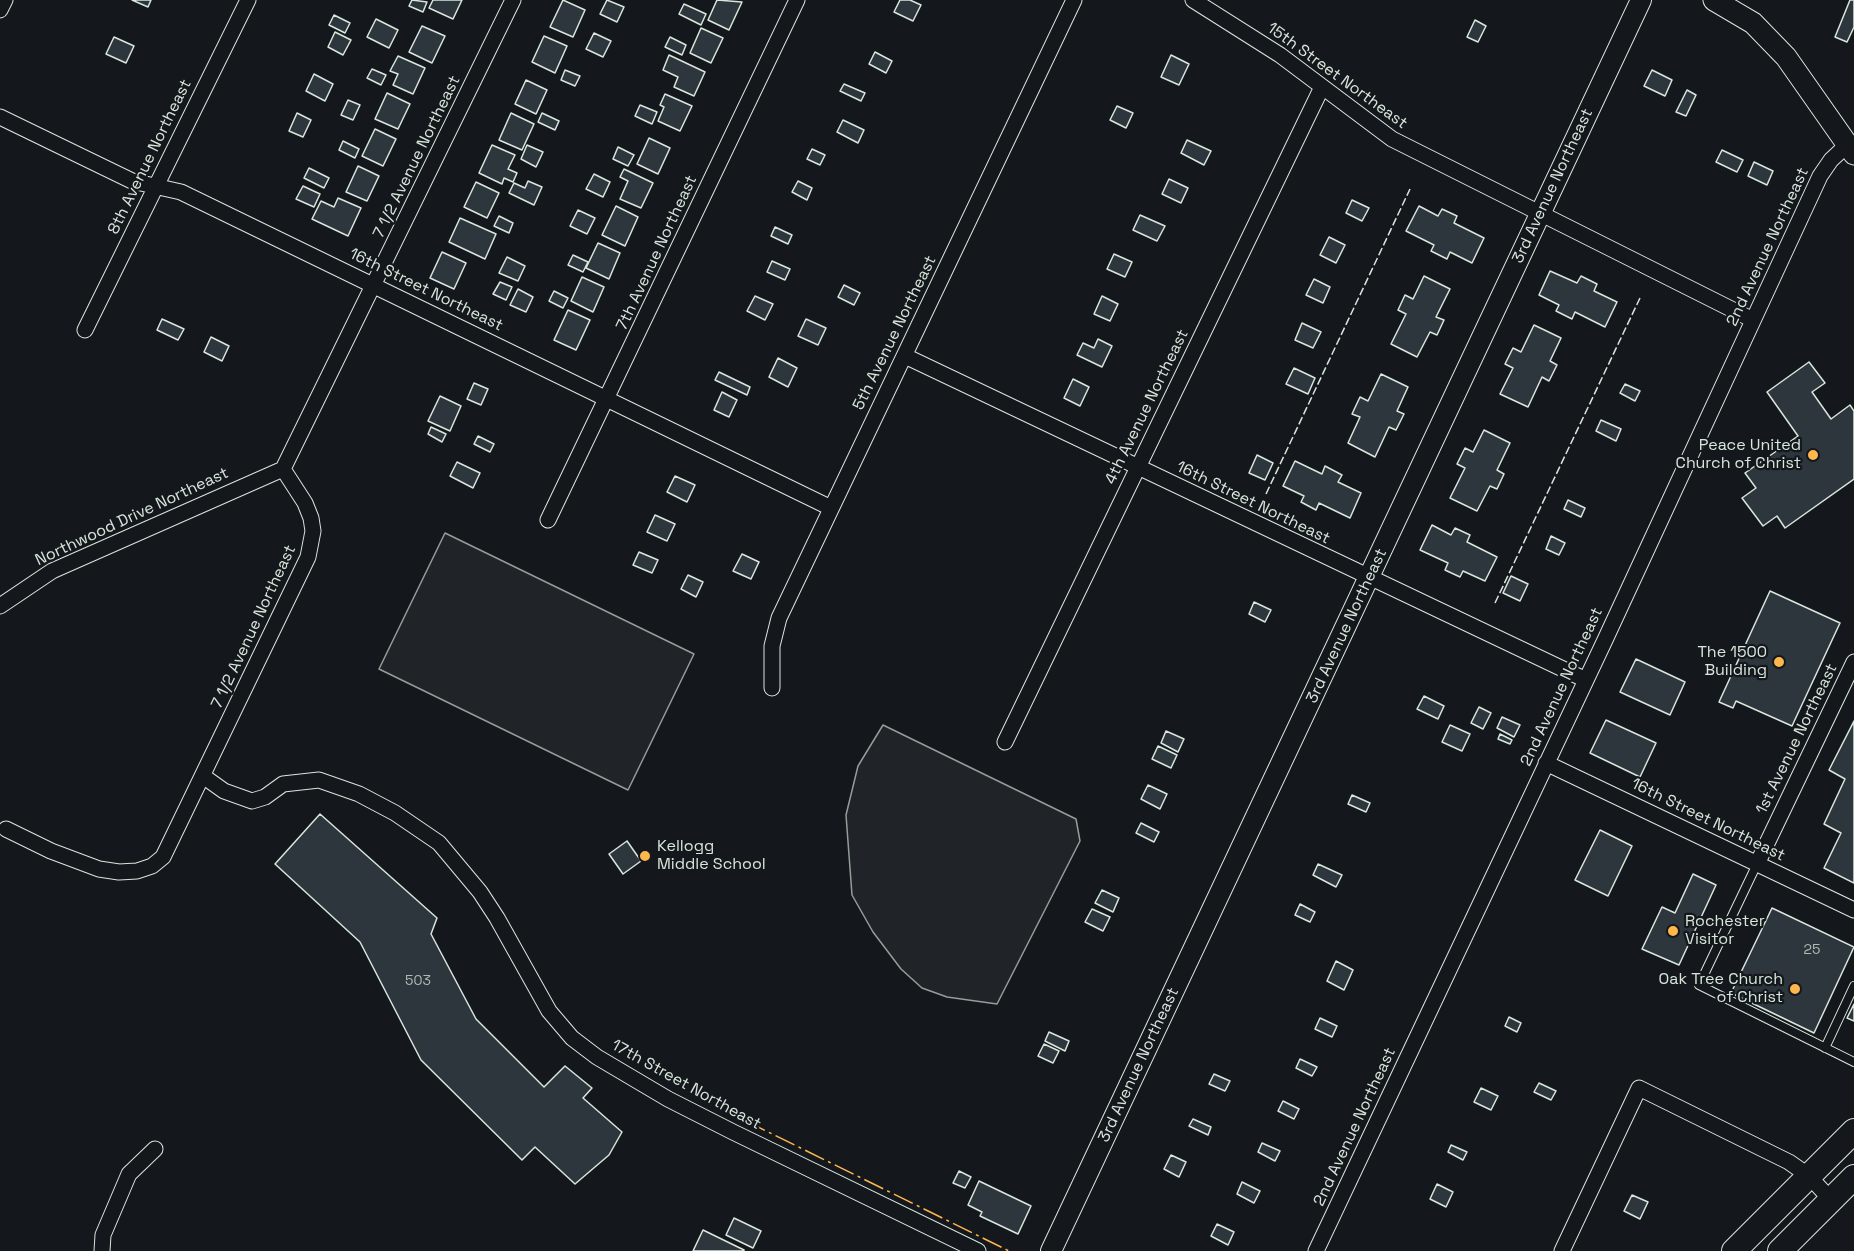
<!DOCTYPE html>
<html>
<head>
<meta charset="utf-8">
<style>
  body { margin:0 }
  canvas { display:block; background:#14181c }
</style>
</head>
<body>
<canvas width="1854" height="1251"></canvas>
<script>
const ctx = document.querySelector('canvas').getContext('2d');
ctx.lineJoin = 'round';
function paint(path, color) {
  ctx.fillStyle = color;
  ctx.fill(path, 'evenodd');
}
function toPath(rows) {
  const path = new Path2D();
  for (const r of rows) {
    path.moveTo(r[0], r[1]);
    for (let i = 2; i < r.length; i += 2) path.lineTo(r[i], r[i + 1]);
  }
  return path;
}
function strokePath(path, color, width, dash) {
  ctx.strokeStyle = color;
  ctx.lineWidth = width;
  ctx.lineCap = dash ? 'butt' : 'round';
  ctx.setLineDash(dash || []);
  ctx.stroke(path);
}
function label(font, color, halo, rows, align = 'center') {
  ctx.font = font + ' "Space Grotesk",sans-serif';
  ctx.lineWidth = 4.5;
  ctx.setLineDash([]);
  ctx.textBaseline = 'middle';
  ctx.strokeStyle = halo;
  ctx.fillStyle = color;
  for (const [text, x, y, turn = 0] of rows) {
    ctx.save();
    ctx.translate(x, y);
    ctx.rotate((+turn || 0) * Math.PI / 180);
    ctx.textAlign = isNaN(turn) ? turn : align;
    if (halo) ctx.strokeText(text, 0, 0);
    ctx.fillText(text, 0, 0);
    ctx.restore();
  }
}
const green = toPath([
  [445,533,694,654,628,790,379,669,445,533],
  [883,725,1076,819,1080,841,997,1004,947,997,922,988,901,969,873,932,852,895,846,815,858,766,883,725]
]);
paint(green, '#202428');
strokePath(green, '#939e99', 1.5);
const building = toPath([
  [132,0,151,0,148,7,132,0],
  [412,0,427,2,423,12,409,6,412,0],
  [433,0,462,0,453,19,429,8,433,0],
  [563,0,585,10,573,37,550,27,563,0],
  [607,0,624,7,617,22,600,14,607,0],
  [717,0,742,2,729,30,708,20,717,0],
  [900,0,910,0,921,5,913,21,894,12,900,0],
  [1850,0,1854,0,1854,27,1847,42,1835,37,1850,0],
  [684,4,706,14,701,25,679,14,684,4],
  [334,15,350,23,345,33,329,25,334,15],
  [376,19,398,30,389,48,367,37,376,19],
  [1475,20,1486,26,1478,42,1467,37,1475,20],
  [422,26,445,36,432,63,409,52,422,26],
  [701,28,723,38,711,63,690,53,701,28],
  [335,32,351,40,343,55,328,47,335,32],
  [594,33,611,41,603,57,586,49,594,33],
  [544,36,567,46,555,73,532,62,544,36],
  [114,37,134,46,126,63,106,54,114,37],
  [670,37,686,45,682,55,665,47,670,37],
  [875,52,892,61,886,73,869,64,875,52],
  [669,55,705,72,694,96,674,87,678,77,663,70,669,55],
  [1171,55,1189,64,1179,85,1161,77,1171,55],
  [398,56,425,68,413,94,393,85,398,74,390,71,398,56],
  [372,69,386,75,381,85,367,78,372,69],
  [565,70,580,76,575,86,561,80,565,70],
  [1652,70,1672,80,1665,96,1644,86,1652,70],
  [314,74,333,84,325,101,306,91,314,74],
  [526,80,547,90,536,114,515,104,526,80],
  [844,84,865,93,861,101,840,91,844,84],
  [1687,90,1696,95,1686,116,1676,112,1687,90],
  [387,93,410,104,398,129,375,119,387,93],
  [665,94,692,106,680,131,658,121,664,107,660,105,665,94],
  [348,100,360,105,353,120,341,115,348,100],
  [640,105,657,112,652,124,635,116,640,105],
  [1117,106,1133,113,1126,128,1110,120,1117,106],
  [297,113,311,120,303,137,289,131,297,113],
  [511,113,534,124,522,150,499,140,511,113],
  [542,113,559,121,555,130,538,122,542,113],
  [843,120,864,130,858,143,837,132,843,120],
  [375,129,396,139,383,166,362,156,375,129],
  [649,138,670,148,658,174,637,164,649,138],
  [1187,140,1211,151,1204,165,1181,153,1187,140],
  [343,141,359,149,355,158,339,150,343,141],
  [492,145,515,155,508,169,517,173,513,182,504,178,502,184,479,173,492,145],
  [527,145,543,152,536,167,521,159,527,145],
  [618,147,634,155,628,166,613,159,618,147],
  [812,149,825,155,820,165,807,159,812,149],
  [1722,150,1743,160,1737,172,1716,162,1722,150],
  [1754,162,1773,171,1767,185,1748,176,1754,162],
  [358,166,379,176,367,201,346,192,358,166],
  [309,168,329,178,324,188,304,178,309,168],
  [624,169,653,183,641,208,620,199,628,181,620,177,624,169],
  [594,174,610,182,603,197,586,189,594,174],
  [1169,179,1188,188,1181,203,1162,194,1169,179],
  [528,181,542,187,534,205,509,193,514,183,525,188,528,181],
  [798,181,812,188,807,200,792,192,798,181],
  [476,182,499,193,487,218,464,207,476,182],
  [303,186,320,194,314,207,296,199,303,186],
  [338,198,361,208,348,236,312,219,321,201,334,207,338,198],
  [1352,200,1369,208,1362,221,1346,213,1352,200],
  [616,206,638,217,625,246,602,235,616,206],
  [1419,206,1438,216,1442,209,1457,216,1454,223,1484,238,1472,263,1450,252,1447,259,1431,251,1434,245,1406,231,1419,206],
  [578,210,595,218,587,234,570,226,578,210],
  [1140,215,1165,226,1157,241,1133,230,1140,215],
  [499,216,513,223,509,233,494,226,499,216],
  [460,218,496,234,485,259,449,242,460,218],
  [775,227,792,235,788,244,771,236,775,227],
  [1329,237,1345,245,1336,263,1320,255,1329,237],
  [598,243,620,253,609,279,586,268,598,243],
  [442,252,466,263,454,289,430,278,442,252],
  [1114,254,1132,262,1125,277,1107,269,1114,254],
  [573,255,588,262,583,272,568,265,573,255],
  [507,257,525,266,518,281,499,273,507,257],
  [772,261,790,269,785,280,767,272,772,261],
  [1550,271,1577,283,1581,276,1597,284,1594,291,1617,302,1605,327,1575,312,1572,319,1556,311,1559,305,1539,295,1550,271],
  [1424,276,1450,289,1436,317,1444,320,1437,335,1430,332,1417,357,1391,344,1406,314,1398,310,1405,295,1413,299,1424,276],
  [582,277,604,287,593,312,571,301,582,277],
  [1314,279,1330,287,1323,303,1306,295,1314,279],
  [500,282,512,287,506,300,493,294,500,282],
  [844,285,860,293,854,305,838,297,844,285],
  [518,289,533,297,526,312,510,305,518,289],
  [554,291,568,298,563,308,549,301,554,291],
  [755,296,773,304,765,320,747,311,755,296],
  [1102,296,1118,304,1110,321,1094,314,1102,296],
  [568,310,590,320,576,350,554,340,568,310],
  [162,319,184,329,178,340,157,330,162,319],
  [806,319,826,328,818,345,798,336,806,319],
  [1302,323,1321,332,1313,348,1295,340,1302,323],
  [1534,325,1561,338,1550,361,1557,365,1549,381,1542,377,1528,407,1500,394,1513,368,1505,364,1513,348,1521,352,1534,325],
  [211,337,229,346,222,361,204,352,211,337],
  [1098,339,1112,346,1102,367,1077,355,1083,343,1094,348,1098,339],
  [778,358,797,368,788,387,769,377,778,358],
  [1809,362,1825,383,1812,392,1831,419,1850,405,1854,411,1854,479,1785,528,1777,516,1763,526,1742,498,1756,488,1745,473,1798,436,1767,392,1809,362],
  [1294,368,1315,378,1308,394,1286,384,1294,368],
  [719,372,750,387,747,395,715,380,719,372],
  [1381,374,1408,387,1397,411,1404,414,1396,430,1389,427,1375,457,1348,443,1360,417,1352,414,1360,397,1368,401,1381,374],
  [1073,379,1089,387,1080,406,1064,398,1073,379],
  [474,383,488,389,481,405,467,399,474,383],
  [1625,384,1640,391,1635,401,1620,393,1625,384],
  [722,392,737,400,729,417,714,410,722,392],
  [440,396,461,406,450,431,428,421,440,396],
  [1601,420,1621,429,1616,441,1596,431,1601,420],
  [431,427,446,434,442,442,428,434,431,427],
  [1484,430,1510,443,1497,470,1504,474,1497,489,1490,486,1477,511,1450,498,1465,468,1457,464,1465,448,1473,452,1484,430],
  [478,436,494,444,490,452,474,444,478,436],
  [1257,455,1273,463,1265,480,1249,473,1257,455],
  [1295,461,1322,474,1325,466,1342,475,1338,482,1361,493,1350,518,1319,503,1316,510,1301,502,1304,496,1283,486,1295,461],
  [457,462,480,473,473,488,450,476,457,462],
  [675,476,695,485,687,502,667,492,675,476],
  [1568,500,1585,508,1581,517,1564,509,1568,500],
  [655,515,675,524,667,541,647,532,655,515],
  [1432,525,1451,535,1455,528,1470,535,1467,542,1497,557,1485,581,1463,571,1460,577,1445,570,1448,563,1420,550,1432,525],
  [1551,536,1565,543,1559,555,1546,549,1551,536],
  [639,552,658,560,652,573,633,565,639,552],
  [742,554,759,562,751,579,733,571,742,554],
  [688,575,703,582,696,597,681,589,688,575],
  [1511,576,1528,584,1520,601,1503,593,1511,576],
  [1770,591,1840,623,1792,726,1736,701,1733,708,1719,702,1770,591],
  [1254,602,1271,610,1265,622,1249,614,1254,602],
  [1636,659,1685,682,1670,715,1620,692,1636,659],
  [1424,696,1444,706,1438,719,1417,709,1424,696],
  [1479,707,1491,713,1483,729,1471,723,1479,707],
  [1502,717,1520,725,1514,737,1497,728,1502,717],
  [1606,720,1656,743,1640,777,1590,753,1606,720],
  [1854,721,1854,883,1824,868,1841,833,1824,824,1845,779,1829,770,1854,721],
  [1450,725,1470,734,1462,751,1442,742,1450,725],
  [1166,731,1184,739,1178,752,1161,743,1166,731],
  [1500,734,1512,740,1510,744,1498,739,1500,734],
  [1158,746,1177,755,1171,768,1152,759,1158,746],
  [1148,785,1167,794,1160,809,1141,799,1148,785],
  [1352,795,1370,803,1366,812,1348,804,1352,795],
  [320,814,437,918,431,934,476,1019,544,1087,565,1066,592,1088,583,1098,622,1132,609,1155,575,1184,535,1147,522,1160,421,1060,360,942,275,864,320,814],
  [1141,823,1159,832,1154,842,1136,833,1141,823],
  [1600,830,1632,846,1608,896,1575,880,1600,830],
  [627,841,641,861,623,874,609,854,627,841],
  [1318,864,1342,875,1336,887,1313,875,1318,864],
  [1693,874,1716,885,1679,965,1642,949,1662,907,1675,913,1693,874],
  [1102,890,1119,898,1113,912,1095,903,1102,890],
  [1300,904,1315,912,1310,922,1295,915,1300,904],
  [1772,908,1854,947,1814,1033,1731,993,1772,908],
  [1092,909,1110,917,1103,931,1085,922,1092,909],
  [1336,961,1353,970,1344,990,1327,981,1336,961],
  [1854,1004,1854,1021,1847,1018,1854,1004],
  [1509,1017,1521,1023,1517,1032,1505,1026,1509,1017],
  [1320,1018,1337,1026,1332,1037,1315,1029,1320,1018],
  [1049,1032,1069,1041,1065,1051,1045,1041,1049,1032],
  [1044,1044,1059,1051,1053,1063,1038,1056,1044,1044],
  [1300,1059,1317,1067,1312,1076,1296,1068,1300,1059],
  [1214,1074,1230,1081,1225,1091,1209,1084,1214,1074],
  [1539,1083,1556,1091,1551,1100,1534,1092,1539,1083],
  [1481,1088,1498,1096,1491,1110,1474,1102,1481,1088],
  [1283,1101,1299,1109,1294,1119,1278,1111,1283,1101],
  [1193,1119,1211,1127,1208,1135,1189,1126,1193,1119],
  [1262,1143,1280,1151,1275,1161,1258,1152,1262,1143],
  [1451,1145,1467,1152,1463,1160,1448,1152,1451,1145],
  [1171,1155,1186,1162,1179,1177,1164,1169,1171,1155],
  [959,1171,971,1177,965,1188,953,1183,959,1171],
  [979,1181,1031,1206,1018,1234,980,1216,982,1212,968,1205,979,1181],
  [1242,1182,1260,1191,1254,1203,1237,1194,1242,1182],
  [1437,1184,1453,1192,1446,1207,1430,1199,1437,1184],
  [1632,1195,1648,1202,1640,1219,1624,1211,1632,1195],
  [734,1218,761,1231,753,1248,726,1235,734,1218],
  [1217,1224,1234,1232,1228,1245,1211,1236,1217,1224],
  [703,1230,744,1250,744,1251,693,1251,703,1230]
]);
paint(building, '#2c363c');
strokePath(building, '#d8e6dc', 1.5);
const service = toPath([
  [1757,864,1699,985,1854,1062],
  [1825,1048,1854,986]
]);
const minor = toPath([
  [1193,0,1280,55,1392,139,1753,320],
  [0,10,5,0],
  [0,117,132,181,181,192,831,508],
  [85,330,248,0],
  [905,356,1586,680],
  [283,469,513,0],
  [548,520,797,0],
  [0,606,52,571,283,469],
  [772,688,772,646,779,618,1074,0],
  [1005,742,1322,87],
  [1546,763,1854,910],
  [203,776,224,791,252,801,265,797,283,784,319,780,359,794,395,813,439,843,480,892,497,918,549,1011,572,1038,597,1057,668,1099,733,1132,978,1251],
  [6,829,51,851,99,869,119,872,137,871,152,866,163,857,308,557,313,531,311,518,305,503,283,469],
  [1757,864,1854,662],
  [102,1251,103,1235,129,1174,155,1149],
  [1316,1251,1605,640,1820,176,1831,160,1847,145],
  [1562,1251,1639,1088,1789,1162,1809,1176,1831,1200]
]);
const tertiary = toPath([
  [1051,1251,1641,0]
]);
const secondary = toPath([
  [1714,0,1753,23,1786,57,1854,154]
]);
const primary = toPath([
  [1734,1251,1854,1131],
  [1780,1251,1854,1177]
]);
strokePath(service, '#d8e6dc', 10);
strokePath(minor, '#d8e6dc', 17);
strokePath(tertiary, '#d8e6dc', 22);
strokePath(secondary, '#d8e6dc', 23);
strokePath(primary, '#d8e6dc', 26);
strokePath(service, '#14181c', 8);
strokePath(minor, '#14181c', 15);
strokePath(tertiary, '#14181c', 20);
strokePath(secondary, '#14181c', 21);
strokePath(primary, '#14181c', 24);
strokePath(toPath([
  [1266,494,1410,189],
  [1495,603,1640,298]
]), '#d8e6dc', 1.5, [8, 3]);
strokePath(toPath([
  [746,1121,1009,1251]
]), '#ffb74d', 1.5, [21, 4.5, 3, 4.5]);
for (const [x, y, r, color] of [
  [1813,455,6,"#ffb74d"],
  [1779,662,6,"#ffb74d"],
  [645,856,6,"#ffb74d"],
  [1673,931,6,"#ffb74d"],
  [1795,989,6,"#ffb74d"]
]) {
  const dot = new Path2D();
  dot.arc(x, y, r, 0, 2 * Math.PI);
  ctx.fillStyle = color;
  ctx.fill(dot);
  strokePath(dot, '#14181c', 2);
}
label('14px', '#adbab4', null, [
  ["25",1812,950],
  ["503",418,981]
]);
label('16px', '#d8e6dc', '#14181c', [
  ["15th Street Northeast",1337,76,36],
  ["8th Avenue Northeast",150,157,-64],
  ["7 1/2 Avenue Northeast",417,157,-64],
  ["3rd Avenue Northeast",1553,186,-65],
  ["2nd Avenue Northeast",1768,247,-65],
  ["7th Avenue Northeast",657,253,-65],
  ["16th Street Northeast",426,290,26],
  ["5th Avenue Northeast",895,333,-64],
  ["4th Avenue Northeast",1147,407,-64],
  ["16th Street Northeast",1253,503,26],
  ["Northwood Drive Northeast",132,517,-25],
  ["3rd Avenue Northeast",1347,626,-65],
  ["7 1/2 Avenue Northeast",254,627,-65],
  ["2nd Avenue Northeast",1562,687,-65],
  ["1st Avenue Northeast",1797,739,-64],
  ["16th Street Northeast",1708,820,26],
  ["3rd Avenue Northeast",1139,1065,-65],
  ["17th Street Northeast",686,1085,29],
  ["2nd Avenue Northeast",1355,1127,-65]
]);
label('16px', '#d8e6dc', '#14181c', [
  ["Peace United",1801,446],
  ["Church of Christ",1801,464],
  ["The 1500",1767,653],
  ["Building",1767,671],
  ["Kellogg",657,847,"left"],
  ["Middle School",657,865,"left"],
  ["Rochester",1685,922,"left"],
  ["Visitor",1685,940,"left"],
  ["Oak Tree Church",1783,980],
  ["of Christ",1783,998]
], 'right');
</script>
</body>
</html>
